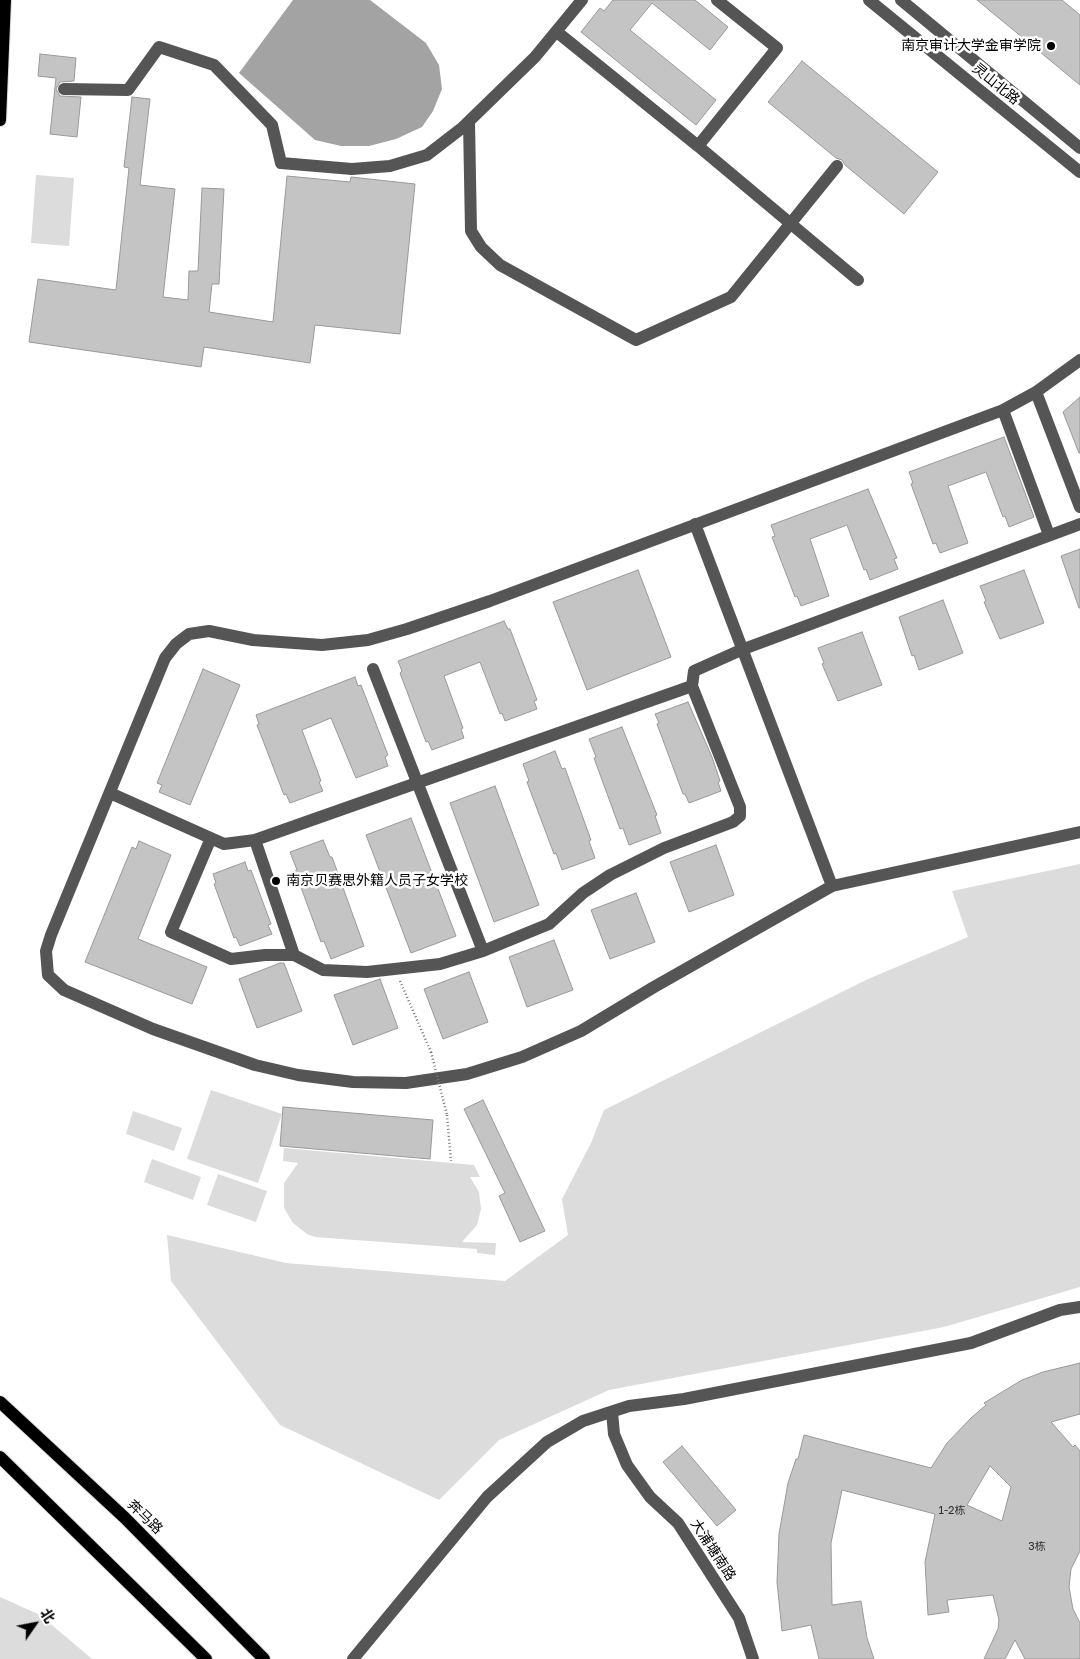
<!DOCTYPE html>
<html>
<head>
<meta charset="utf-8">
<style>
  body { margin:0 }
  #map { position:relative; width:1080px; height:1659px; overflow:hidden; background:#fff; font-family:"Golos Text","Noto Sans SC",sans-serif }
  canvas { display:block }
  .north { position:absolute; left:10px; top:1599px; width:50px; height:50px; -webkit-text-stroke:4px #fff; paint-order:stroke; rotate:57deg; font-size:14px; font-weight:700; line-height:20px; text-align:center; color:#000 }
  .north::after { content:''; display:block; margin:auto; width:18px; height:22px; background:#000; clip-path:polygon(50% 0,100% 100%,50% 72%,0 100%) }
</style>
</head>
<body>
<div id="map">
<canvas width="1080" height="1659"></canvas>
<div class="north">北</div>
</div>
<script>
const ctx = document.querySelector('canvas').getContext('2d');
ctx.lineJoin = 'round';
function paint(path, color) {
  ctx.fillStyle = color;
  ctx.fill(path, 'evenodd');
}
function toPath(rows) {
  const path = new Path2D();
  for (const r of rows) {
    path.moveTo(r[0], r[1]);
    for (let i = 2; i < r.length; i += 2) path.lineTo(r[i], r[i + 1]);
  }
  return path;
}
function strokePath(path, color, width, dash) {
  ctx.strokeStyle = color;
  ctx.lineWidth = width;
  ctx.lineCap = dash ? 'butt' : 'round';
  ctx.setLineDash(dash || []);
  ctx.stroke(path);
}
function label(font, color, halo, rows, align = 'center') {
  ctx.font = font + ' "Golos Text","Noto Sans SC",sans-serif';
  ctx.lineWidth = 5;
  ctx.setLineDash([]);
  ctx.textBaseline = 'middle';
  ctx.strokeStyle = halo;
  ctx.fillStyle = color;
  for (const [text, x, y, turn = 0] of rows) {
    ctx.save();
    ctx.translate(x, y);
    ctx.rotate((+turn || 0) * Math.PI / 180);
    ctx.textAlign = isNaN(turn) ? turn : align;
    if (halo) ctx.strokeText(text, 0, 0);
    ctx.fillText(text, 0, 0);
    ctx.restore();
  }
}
paint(toPath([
  [36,175,74,178,69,246,31,243],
  [1080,864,1080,1287,944,1327,609,1390,499,1440,439,1500,280,1425,171,1281,167,1235,286,1263,505,1281,568,1235,562,1199,591,1143,604,1110,868,979,968,937,952,891],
  [211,1090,282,1114,258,1183,187,1159],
  [133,1111,182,1128,174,1151,126,1134],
  [284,1148,474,1165,480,1177,470,1177,479,1192,481,1209,477,1225,462,1242,496,1243,495,1255,477,1253,477,1249,315,1237,307,1234,293,1223,284,1208,284,1183,298,1163,283,1161],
  [152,1159,201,1177,193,1200,144,1182],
  [218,1174,267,1191,256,1222,207,1205],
  [0,1597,40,1615,92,1659,0,1659]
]), '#dcdcdc');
paint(toPath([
  [293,0,370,0,426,43,439,65,442,89,433,111,422,127,396,139,369,146,341,146,315,140,239,73]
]), '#a3a3a3');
const building = toPath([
  [613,0,695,0,728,27,710,50,652,3,630,30,716,100,696,125,581,32,600,8,604,11,613,0],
  [977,0,1062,0,1080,15,1080,85,977,0],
  [40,54,76,58,74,81,60,82,56,89,60,96,81,97,77,137,50,134,56,78,38,76,40,54],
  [802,61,938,172,904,214,845,165,842,160,836,158,768,102,802,61],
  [132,97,150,99,140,185,175,189,163,297,188,300,189,271,198,271,202,188,224,189,219,284,212,284,209,312,273,322,287,176,350,182,351,177,415,184,400,334,315,325,310,363,204,347,201,367,29,342,38,279,116,290,129,168,124,167,132,97],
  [1080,397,1080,453,1079,453,1063,412,1080,397],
  [1004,437,1034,517,1009,527,1005,516,1003,517,986,472,948,486,968,543,940,553,936,543,933,544,911,484,913,483,909,472,1004,437],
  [868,489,897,558,894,559,898,569,870,580,866,569,864,570,847,525,810,539,829,596,801,606,797,596,795,597,772,537,775,536,771,525,868,489],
  [1080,549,1080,608,1079,608,1061,556,1080,549],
  [638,570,671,657,587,690,553,602,638,570],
  [1024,570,1044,623,1000,639,984,602,986,601,980,586,1024,570],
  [943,600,963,653,919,670,914,655,912,656,899,617,943,600],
  [504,621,508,629,510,629,537,700,534,701,537,709,505,721,502,713,500,714,480,662,444,676,463,728,461,729,464,738,432,750,428,741,426,742,400,673,402,671,398,661,504,621],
  [862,632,882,685,838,701,822,664,824,663,818,648,862,632],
  [203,669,240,685,190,805,159,792,162,785,157,783,203,669],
  [355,677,358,686,361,685,388,755,385,757,388,766,356,778,331,718,302,730,321,781,319,782,323,791,290,803,286,794,284,795,257,725,259,724,256,715,355,677],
  [688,702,712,757,720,781,718,782,721,791,689,803,685,794,683,794,657,724,659,723,655,714,688,702],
  [622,727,657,815,655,816,661,833,629,845,623,828,620,829,594,758,596,757,589,739,622,727],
  [555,751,562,769,565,768,591,840,589,841,595,858,562,870,556,853,554,854,527,782,529,781,523,764,555,751],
  [495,786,539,905,494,922,450,803,495,786],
  [411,818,456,936,411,953,366,835,411,818],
  [323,840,330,857,332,857,364,946,331,959,324,941,321,942,295,871,297,870,290,852,323,840],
  [139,841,171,855,138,939,207,967,192,1004,85,962,132,847,136,849,139,841],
  [716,845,734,895,689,912,670,862,716,845],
  [245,862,248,871,251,870,271,924,268,925,272,934,240,946,236,937,234,938,214,884,216,883,213,874,245,862],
  [636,893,655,942,610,959,591,910,636,893],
  [554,940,573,990,527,1007,509,957,554,940],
  [280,963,284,963,302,1011,257,1028,239,979,280,963],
  [469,972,488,1022,443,1039,424,989,469,972],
  [380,979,398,1028,353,1045,334,995,380,979],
  [483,1100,545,1231,520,1242,499,1196,505,1193,464,1109,483,1100],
  [283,1107,433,1120,430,1159,280,1146,283,1107],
  [1080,1363,1080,1414,1051,1422,1073,1447,1075,1445,1080,1451,1080,1551,1071,1569,1069,1587,1073,1609,1080,1623,1080,1659,1025,1659,1015,1640,1005,1659,984,1659,998,1629,999,1620,993,1595,947,1600,949,1612,928,1615,925,1562,935,1514,842,1490,831,1543,832,1605,861,1601,867,1638,874,1659,819,1659,811,1625,782,1631,777,1582,779,1534,788,1483,796,1459,798,1459,804,1435,931,1468,947,1443,971,1418,986,1405,984,1403,1022,1380,1043,1372,1080,1363],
  [990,1466,1011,1487,1002,1521,967,1505,990,1466],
  [682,1446,736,1510,717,1526,663,1462,682,1446]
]);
paint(building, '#c4c4c4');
strokePath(building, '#999', 1);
const major = toPath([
  [0,120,5,0],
  [0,1402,125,1518,264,1659],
  [0,1457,206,1659]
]);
strokePath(major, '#dbdbdb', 14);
strokePath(toPath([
  [400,981,431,1052],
  [447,1115,451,1161]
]), '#777', 2.5, [1, 2.5]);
strokePath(toPath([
  [869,0,1080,172],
  [901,0,1080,148],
  [557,32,698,146,777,48,717,0],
  [64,89,128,90,159,47,214,65,272,125,281,163,352,169,390,166,427,155,462,128,535,57,582,0],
  [469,122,471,231,481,247,500,265,636,340,731,297,837,166],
  [698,146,858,280],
  [1080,360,1036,392,1003,410,490,601,407,629,368,640,322,645,253,640,209,631,189,634,176,644,165,658,51,935,46,951,48,975,64,990,153,1029,255,1065,298,1075,353,1082,406,1083,467,1074,522,1057,581,1031,654,987,832,886,1080,832],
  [1036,392,1080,507],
  [1003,410,1049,535],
  [695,524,832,886],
  [373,669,483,951],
  [110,793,224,844,255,840,692,686,694,671,741,650,1080,524],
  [211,838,171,932,231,959,265,955,294,955,323,970,367,972,440,964,483,951,549,924,583,893,610,875,664,848,733,822,740,816,740,807,692,686],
  [255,840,294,955],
  [612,1412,614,1434,627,1465,650,1497,678,1523,739,1618,753,1659],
  [353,1659,487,1497,547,1442,583,1421,629,1406,684,1399,971,1343,1060,1310,1080,1307]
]), '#555', 12);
strokePath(major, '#000', 12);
strokePath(toPath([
  [431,1052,447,1115]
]), '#777', 2.5, [1, 2.5]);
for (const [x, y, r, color] of [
  [1051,46,5,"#000"],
  [276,881,5,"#000"]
]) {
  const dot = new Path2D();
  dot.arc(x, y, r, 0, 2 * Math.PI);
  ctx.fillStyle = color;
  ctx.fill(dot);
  strokePath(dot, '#fff', 2);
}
label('11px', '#313131', null, [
  ["1-2栋",952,1511],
  ["3栋",1037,1547]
]);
label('14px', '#000', '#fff', [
  ["南京审计大学金审学院",1041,46],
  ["南京贝赛思外籍人员子女学校",286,881,"left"]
], 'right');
label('14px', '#000', '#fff', [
  ["灵山北路",996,84,39],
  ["奔马路",145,1517,44],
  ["大浦塘南路",713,1550,57]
]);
</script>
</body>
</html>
